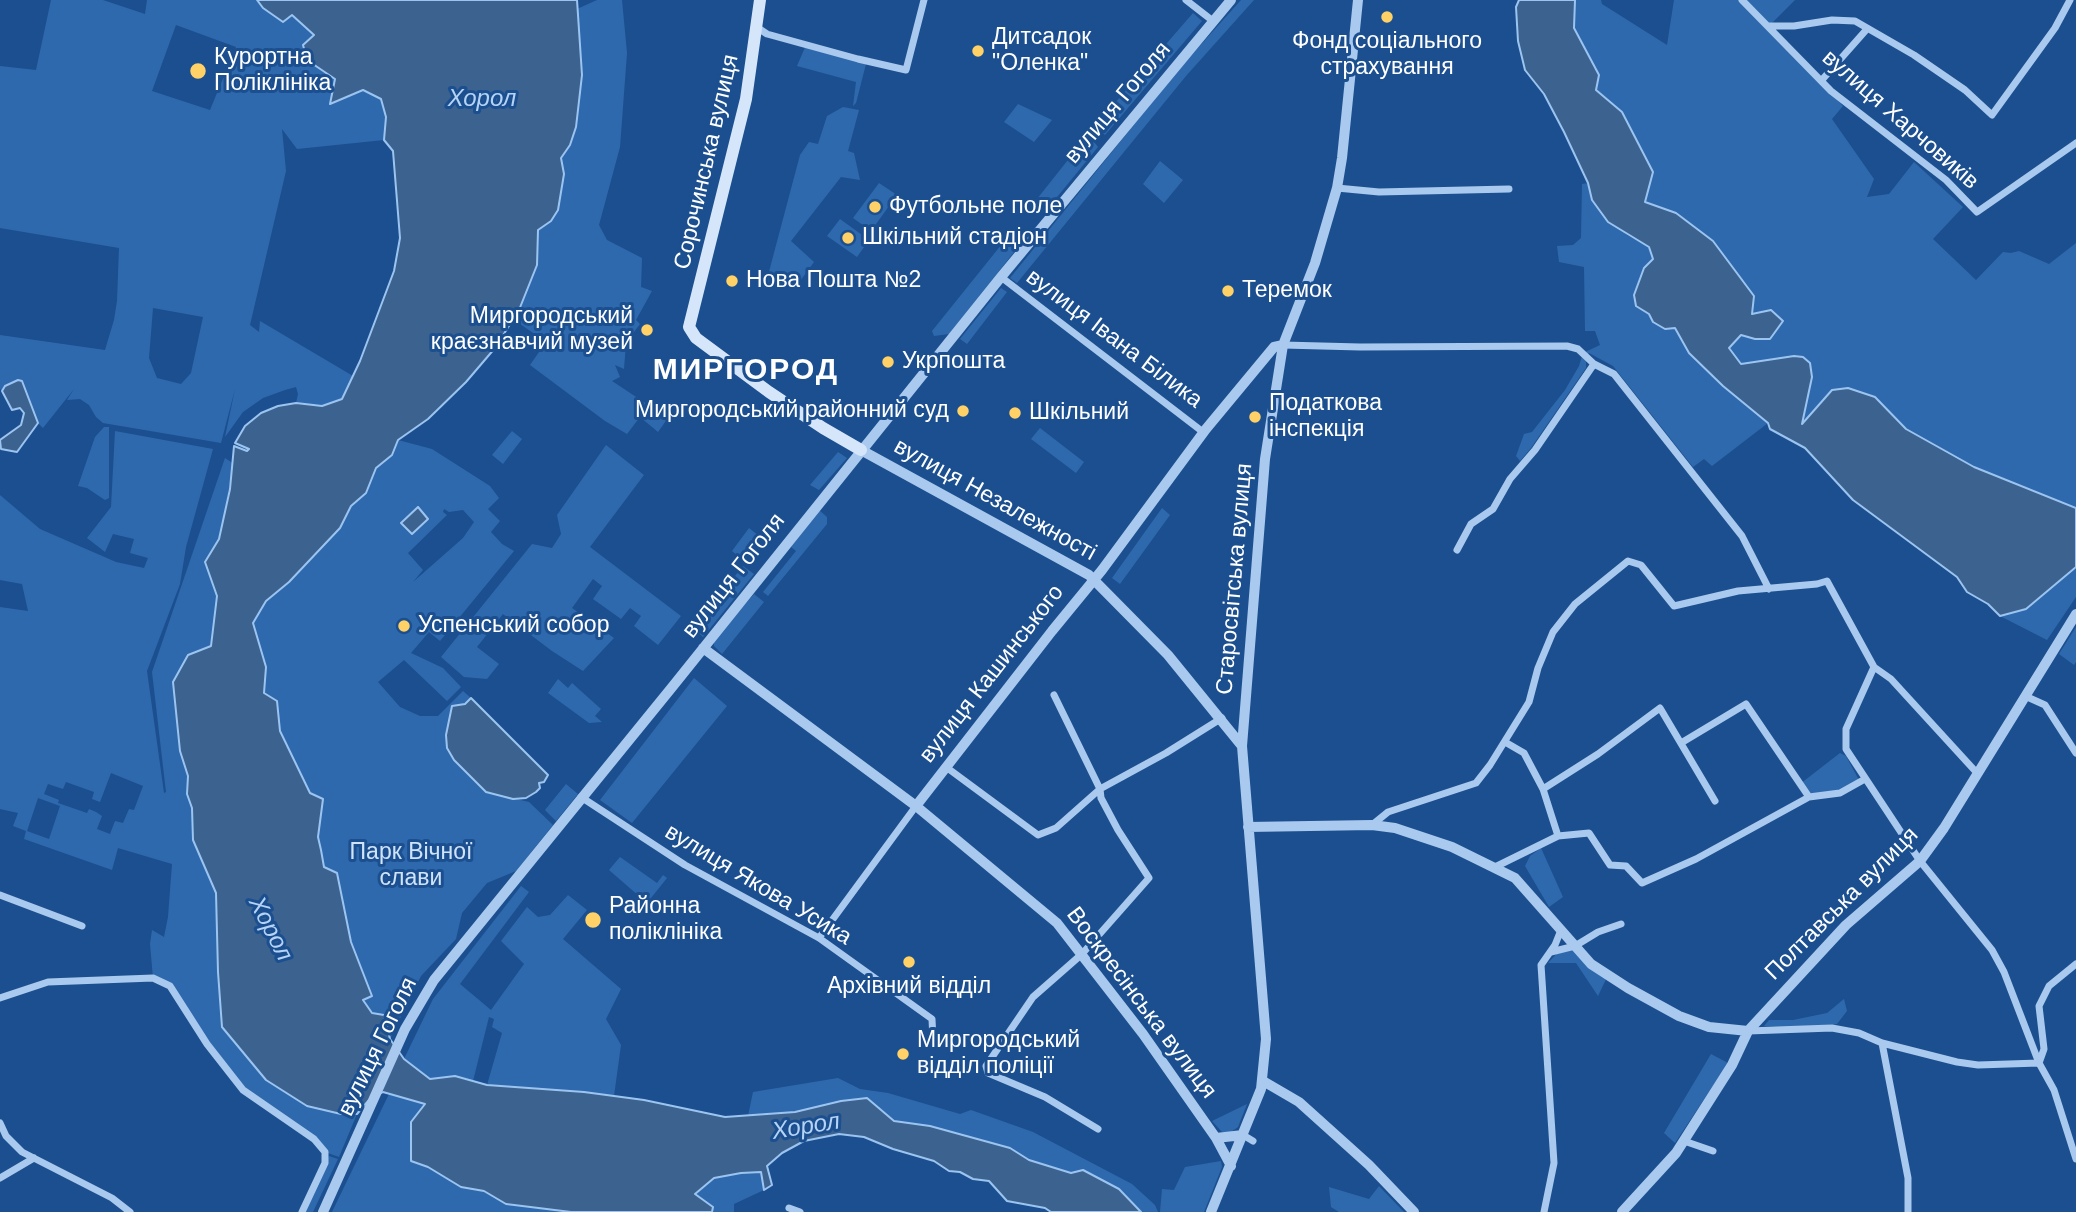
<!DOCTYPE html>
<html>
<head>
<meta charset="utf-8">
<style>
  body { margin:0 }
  canvas { display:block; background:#1b4f8f }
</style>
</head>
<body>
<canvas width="2076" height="1212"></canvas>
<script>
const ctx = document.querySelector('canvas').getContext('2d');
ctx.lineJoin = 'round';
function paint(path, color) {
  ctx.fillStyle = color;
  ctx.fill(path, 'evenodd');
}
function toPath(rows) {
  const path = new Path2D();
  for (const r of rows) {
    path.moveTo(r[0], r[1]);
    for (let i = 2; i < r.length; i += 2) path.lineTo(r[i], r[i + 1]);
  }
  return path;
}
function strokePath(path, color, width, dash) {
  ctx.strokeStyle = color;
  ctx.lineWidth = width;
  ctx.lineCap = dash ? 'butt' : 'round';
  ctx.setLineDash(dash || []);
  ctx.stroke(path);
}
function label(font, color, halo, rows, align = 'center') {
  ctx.font = font + ' Arial,sans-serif';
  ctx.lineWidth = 6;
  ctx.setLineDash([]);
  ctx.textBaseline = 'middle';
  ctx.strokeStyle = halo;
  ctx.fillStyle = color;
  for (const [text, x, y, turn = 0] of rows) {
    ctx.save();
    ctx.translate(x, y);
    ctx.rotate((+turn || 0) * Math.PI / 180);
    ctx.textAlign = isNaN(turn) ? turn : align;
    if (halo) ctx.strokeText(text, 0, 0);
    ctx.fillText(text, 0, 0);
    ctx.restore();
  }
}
paint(toPath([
  [51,0,103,0,145,14,147,0,257,0,264,8,292,14,315,35,303,45,307,60,335,79,381,99,386,117,384,140,297,149,282,129,286,171,250,325,259,332,260,321,353,376,342,399,322,406,296,403,298,394,296,387,285,390,263,398,243,412,225,437,235,389,221,443,103,423,96,417,89,405,80,399,67,400,74,389,43,428,38,423,22,381,5,386,2,391,0,389,0,335,105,350,114,320,117,301,119,248,0,228,0,66,36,70],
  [176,25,236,47,210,110,152,91],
  [153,308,203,317,191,373,181,384,157,378,149,358],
  [597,0,622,0,627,53,620,147,599,225,607,240,642,258,641,287,652,291,636,320,640,324,631,336,631,343,626,343,624,369,615,365,620,377,612,381,668,418,658,432,640,417,627,434,605,421,530,365,546,342,513,319,537,265,538,230,551,221,564,174,561,158,570,145,582,75,577,9],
  [1241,0,1254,0,1186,76,1017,283,1010,278,1179,69],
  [1575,0,1601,0,1602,4,1667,45,1674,0,1795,0,1769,26,1843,106,1832,119,1874,179,1867,197,1889,194,1914,162,1963,207,1933,239,1976,280,2003,252,2011,253,2019,251,2049,264,2076,243,2076,508,1974,467,1906,429,1875,397,1848,388,1832,390,1802,426,1812,377,1810,363,1794,356,1741,364,1729,348,1741,335,1755,339,1752,314,1676,213,1644,202,1622,112,1596,90,1574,28],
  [1193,13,1202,21,1105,135,1095,126],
  [806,45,867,60,856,103,853,106,856,82,797,66],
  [1018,104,1052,120,1034,142,1004,122],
  [843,107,859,110,848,151,854,153,860,180,841,177,791,241,814,262,795,288,766,283,800,155,809,142,818,144,827,116],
  [1092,139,1098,147,1044,213,1033,204,1083,141],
  [1160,161,1183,180,1164,203,1143,184],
  [879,183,897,195,871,231,853,218],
  [1588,183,1592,200,1627,235,1649,247,1653,259,1644,268,1634,295,1636,306,1649,314,1653,322,1665,329,1675,328,1689,353,1723,386,1768,423,1712,466,1704,459,1693,467,1613,366,1589,353,1586,356,1586,368,1531,448,1520,461,1516,456,1524,434,1532,432,1565,390,1579,366,1583,353,1600,345,1595,331,1585,331,1584,267,1559,262,1557,246,1573,245,1581,238,1582,184],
  [840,219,869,240,857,257,827,236],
  [1014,229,1026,237,949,334,934,336,932,331],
  [1001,288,1007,292,967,344,960,339],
  [104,427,109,427,109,498,105,500,87,488,78,486,95,437],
  [1040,428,1084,462,1076,473,1031,439],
  [115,431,213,449,186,547,180,584,147,671,164,793,166,792,152,672,225,458,234,464,219,539,205,562,218,596,211,647,188,655,180,751,188,776,187,794,192,808,193,840,216,893,218,972,222,1027,341,1114,357,1114,339,1157,325,1152,314,1139,243,1090,170,986,153,978,150,944,152,930,164,937,168,917,172,864,118,848,112,870,24,839,26,831,13,826,18,813,0,809,0,607,28,611,22,584,0,580,0,495,40,529,116,562,144,568,148,558,130,553,134,539,113,534,105,552,87,538,111,507],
  [111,773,143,786,134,810,129,809,123,823,115,821,110,834,97,829,102,816,96,812,89,809,87,813,58,803,59,800,44,794,48,784,63,789,66,782,94,792,92,799,100,802],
  [38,798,60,806,49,839,27,831],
  [512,431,522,439,503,464,492,455],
  [398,440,432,449,490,486,499,498,488,509,500,521,491,532,502,544,514,551,440,641,429,632,411,653,443,668,461,687,447,701,404,660,378,682,400,707,420,716,438,716,463,691,471,698,465,704,452,706,446,735,447,748,454,760,486,792,529,802,553,825,516,871,487,883,462,913,456,939,421,976,390,1039,389,1027,373,1014,363,1000,371,995,351,942,337,873,324,867,321,850,318,837,323,799,310,794,280,731,277,701,264,693,266,667,253,623,266,601,289,582,340,528,351,506,366,493,376,468,391,456],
  [444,509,449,512,463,510,474,522,463,538,413,582,423,570,408,553,447,515,443,512],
  [606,445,644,475,590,547,681,616,658,645,634,626,641,616,630,608,621,619,593,599,602,586,593,579,572,608,614,638,583,671,552,651,503,614,477,647,499,664,487,679,464,677,441,657,532,544,552,548,561,534,557,515],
  [838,452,847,458,819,490,810,485],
  [1162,508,1170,515,1120,584,1112,578],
  [819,510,827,517,827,524,768,596,763,592,796,551,791,547],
  [749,528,759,536,741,559,732,551],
  [743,566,754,574,703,637,693,628],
  [2076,567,2076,597,2047,640,2000,616,2026,609],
  [754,594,764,602,722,654,714,646,714,639],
  [2076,627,2076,662,2074,665,2059,654],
  [694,678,727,706,632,823,600,800],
  [558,679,568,688,572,683,601,709,595,716,602,722,589,723,548,693],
  [1840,753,1846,756,1860,782,1840,793,1809,797,1800,784],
  [566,784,578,794,556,821,545,810],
  [1541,848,1563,897,1549,907,1525,866,1530,856],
  [620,857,657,883,663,875,667,878,647,903,609,870],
  [521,886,529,892,460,984,491,1010,524,964,501,941,527,907,538,917,550,915,568,895,587,910,563,939,621,989,606,1019,621,1045,614,1096,487,1085,502,1033,492,1027,494,1019,489,1017,473,1081,455,1076,430,1079,404,1059,433,999],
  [1575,946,1608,975,1598,996,1576,963,1548,963,1560,950],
  [1844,999,1847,1011,1837,1024,1799,1028,1764,1026,1769,1020,1793,1020,1827,1013],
  [1711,1054,1728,1063,1675,1143,1664,1133],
  [838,1078,860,1089,888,1093,960,1114,971,1110,1033,1132,1132,1184,1155,1205,1158,1212,1141,1212,1119,1189,1083,1170,1071,1173,1029,1160,1010,1148,930,1126,894,1121,867,1098,841,1101,795,1112,748,1116,753,1092],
  [389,1094,426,1104,411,1161,428,1167,461,1187,484,1191,506,1204,571,1212,332,1212],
  [1247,1104,1238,1127,1231,1132,1222,1132,1212,1121],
  [329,1156,338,1159,313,1212,305,1212],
  [1221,1161,1222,1167,1204,1212,1160,1212,1162,1189,1174,1190,1185,1167],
  [762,1172,764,1190,734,1204,734,1212,712,1212,713,1207,695,1194,714,1178,741,1173],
  [1379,1186,1404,1212,1339,1212,1331,1207,1329,1187,1369,1199]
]), '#2e69ad');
const water = toPath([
  [257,0,577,0,582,75,576,127,570,145,561,158,564,174,558,210,551,221,538,230,537,265,519,310,495,348,466,382,428,419,398,440,392,455,376,468,366,493,351,506,340,528,289,582,266,601,253,623,266,667,264,693,277,701,280,731,310,793,323,799,318,837,321,850,324,867,337,873,351,942,372,996,363,1000,372,1013,384,1015,390,1039,404,1059,430,1079,455,1076,487,1085,584,1092,644,1100,725,1117,795,1112,841,1101,867,1098,894,1121,930,1126,1010,1148,1029,1160,1071,1173,1083,1170,1119,1189,1141,1212,1051,1212,1045,1208,1007,1201,989,1181,973,1179,960,1172,949,1171,934,1161,893,1149,864,1137,839,1134,804,1141,782,1153,767,1166,772,1185,764,1190,761,1172,741,1173,714,1178,695,1194,713,1207,712,1212,571,1212,506,1204,484,1191,461,1187,428,1167,411,1161,411,1122,425,1104,383,1092,369,1100,357,1114,341,1114,307,1106,266,1080,222,1027,218,972,216,893,193,840,192,808,187,794,188,776,180,751,173,682,188,655,211,646,217,596,205,562,219,539,230,489,234,446,247,451,249,449,235,443,245,426,261,413,278,406,296,403,322,406,342,399,360,361,394,271,400,238,393,151,384,140,386,117,381,99,363,90,330,104,335,79,307,60,303,45,314,35,292,15,283,22,263,8,257,0],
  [1519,0,1575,0,1574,28,1599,75,1596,90,1622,112,1653,172,1645,202,1676,213,1713,241,1754,296,1752,314,1771,310,1783,321,1770,339,1755,339,1741,335,1729,348,1741,364,1794,356,1803,357,1810,363,1812,377,1802,424,1832,390,1848,388,1875,397,1906,429,1974,467,2076,508,2076,567,2026,609,2000,616,1988,604,1967,592,1957,577,1853,500,1805,448,1770,429,1768,423,1723,386,1689,353,1675,328,1665,329,1653,322,1649,314,1636,306,1634,295,1644,268,1653,259,1649,247,1608,222,1592,200,1588,183,1564,132,1544,94,1525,70,1518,41,1516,7,1519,0],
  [18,380,22,381,38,423,17,452,1,449,0,440,21,425,24,413,20,408,12,410,2,391,5,386,18,380],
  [418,507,428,519,412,534,401,523,418,507],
  [471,698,548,775,544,782,539,783,540,788,536,792,526,798,513,799,486,792,454,760,447,748,446,735,452,706,465,704,471,698]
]);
paint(water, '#3c6290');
strokePath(water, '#9cc4f0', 2);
strokePath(toPath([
  [1186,0,1213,21],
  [1742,0,1831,91,1946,180,1977,212,2076,143],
  [1768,26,1794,26,1832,20,1855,21,1914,55,1965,90,1992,115,2055,28,2070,0],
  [758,28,767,34,858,59,906,70,924,0],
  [1821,81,1867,29],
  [1337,188,1379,192,1509,189],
  [1001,277,1203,432],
  [1283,345,1360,347,1567,346,1578,349,1594,364,1614,374,1742,536,1769,589],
  [1457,550,1471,524,1493,509,1510,479,1535,450,1594,364],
  [1874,667,1846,729,1846,749,1920,861,1992,950,2004,972,2039,1063,2054,1090,2076,1159],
  [1054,695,1100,789,1101,798,1118,830,1149,878,1082,954,1033,997,986,1066,988,1073,1045,1097,1098,1129],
  [2025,696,2045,705,2076,753],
  [1505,742,1524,753,1543,789,1558,836],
  [1681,743,1746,704,1809,797],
  [946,767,1038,835,1056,828,1100,789,1166,753,1222,718],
  [1543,789,1598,754,1660,708,1715,801],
  [581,797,685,865,819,938,932,1019,933,1040],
  [1372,825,1388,812,1476,783,1490,765,1529,702,1538,668,1553,632,1575,604,1628,561,1641,565,1674,606,1738,591,1817,584,1827,581,1874,667,1891,679,1977,773],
  [1495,867,1558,836,1589,833,1610,865,1626,866,1642,883,1696,859,1809,797,1840,793,1865,779],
  [0,895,82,926],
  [819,938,916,806],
  [1551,952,1575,946,1598,932,1621,924],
  [0,998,48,982,153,978,170,986,207,1044,243,1090,314,1139,325,1152,325,1163,302,1212],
  [1748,1031,1832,1028,1859,1033,1882,1043,1957,1062,1978,1065,2039,1063,2044,1049,2039,1006,2049,986,2076,964],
  [1882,1043,1908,1178,1908,1212],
  [0,1123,6,1136,22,1152,112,1198,130,1212],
  [1243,1135,1253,1141],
  [1684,1141,1713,1151],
  [0,1178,34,1158],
  [789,1208,800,1212],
  [1544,1212,1554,1163,1541,965,1555,945,1561,930]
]), '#a9c9ee', 7);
strokePath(toPath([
  [861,450,1089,575,1168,655,1242,746],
  [703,648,916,806,1057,923,1143,1034,1216,1138,1231,1166],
  [916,806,1052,631,1102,570,1206,429,1274,347,1283,345],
  [1248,827,1372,825,1395,828,1452,847,1515,878,1591,964,1628,988,1679,1016,1709,1027,1748,1031],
  [1263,1081,1299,1102,1369,1165,1414,1212],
  [1216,1138,1243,1135],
  [323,1212,405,1029,434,980,673,686,1001,277,1231,0],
  [1211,1212,1261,1089,1266,1039,1242,746,1265,459,1283,345,1315,263,1337,188,1342,158,1358,0],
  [1622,1212,1676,1153,1732,1065,1748,1031,1846,925,1920,861,1944,828,2076,614]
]), '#a9c9ee', 10);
strokePath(toPath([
  [760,0,746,99,689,327,696,338,769,392,823,428,861,450]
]), '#d6e6fa', 12);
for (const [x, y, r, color] of [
  [1387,17,7,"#ffd166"],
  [978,51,7,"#ffd166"],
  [198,71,9,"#ffd166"],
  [875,207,7,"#ffd166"],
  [848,238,7,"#ffd166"],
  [732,281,7,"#ffd166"],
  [1228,291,7,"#ffd166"],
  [647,330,7,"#ffd166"],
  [888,362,7,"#ffd166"],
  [963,411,7,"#ffd166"],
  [1015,413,7,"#ffd166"],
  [1255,417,7,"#ffd166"],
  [404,626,7,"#ffd166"],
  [593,920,9,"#ffd166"],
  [909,962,7,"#ffd166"],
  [903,1054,7,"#ffd166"]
]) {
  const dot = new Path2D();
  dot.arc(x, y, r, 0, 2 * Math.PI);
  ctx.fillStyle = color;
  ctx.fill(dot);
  strokePath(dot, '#1b4f8f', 2.5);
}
label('23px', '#fff', '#1b4f8f', [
  ["Дитсадок",992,38],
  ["\"Оленка\"",992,64],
  ["Фонд соціального",1387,42,"center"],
  ["страхування",1387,68,"center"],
  ["Курортна",214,58],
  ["Поліклініка",214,84],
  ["Футбольне поле",889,207],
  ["Шкільний стадіон",862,238],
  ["Нова Пошта №2",746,281],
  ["Теремок",1242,291],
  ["Миргородський",633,317,"right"],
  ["краєзнавчий музей",633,343,"right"],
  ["Укрпошта",902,362],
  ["Податкова",1269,404],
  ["інспекція",1269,430],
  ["Миргородський районний суд",949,411,"right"],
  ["Шкільний",1029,413],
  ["Успенський собор",418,626],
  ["Районна",609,907],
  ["поліклініка",609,933],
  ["Архівний відділ",909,987,"center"],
  ["Миргородський",917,1041],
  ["відділ поліції",917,1067]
], 'left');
label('23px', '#fff', '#1b4f8f', [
  ["вулиця Гоголя",1118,103,-50],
  ["вулиця Харчовиків",1900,120,41],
  ["Сорочинська вулиця",707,162,-77],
  ["вулиця Івана Білика",1114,339,37],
  ["вулиця Незалежності",995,500,29],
  ["вулиця Гоголя",734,576,-52],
  ["Старосвітська вулиця",1235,579,-85],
  ["вулиця Кашинського",992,674,-52],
  ["вулиця Якова Усика",758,885,31],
  ["Полтавська вулиця",1842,904,-45],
  ["Воскресінська вулиця",1141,1003,53],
  ["вулиця Гоголя",378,1047,-64]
]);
label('23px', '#cfe3fa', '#1b4f8f', [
  ["Парк Вічної",411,853],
  ["слави",411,879]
]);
label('italic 24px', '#b5d3f5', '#1b4f8f', [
  ["Хорол",482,99],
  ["Хорол",270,929,63],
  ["Хорол",806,1127,-9]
]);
ctx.letterSpacing = '2px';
label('bold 30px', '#fff', '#1b4f8f', [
  ["МИРГОРОД",746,371]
]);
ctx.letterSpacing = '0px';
</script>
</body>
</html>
